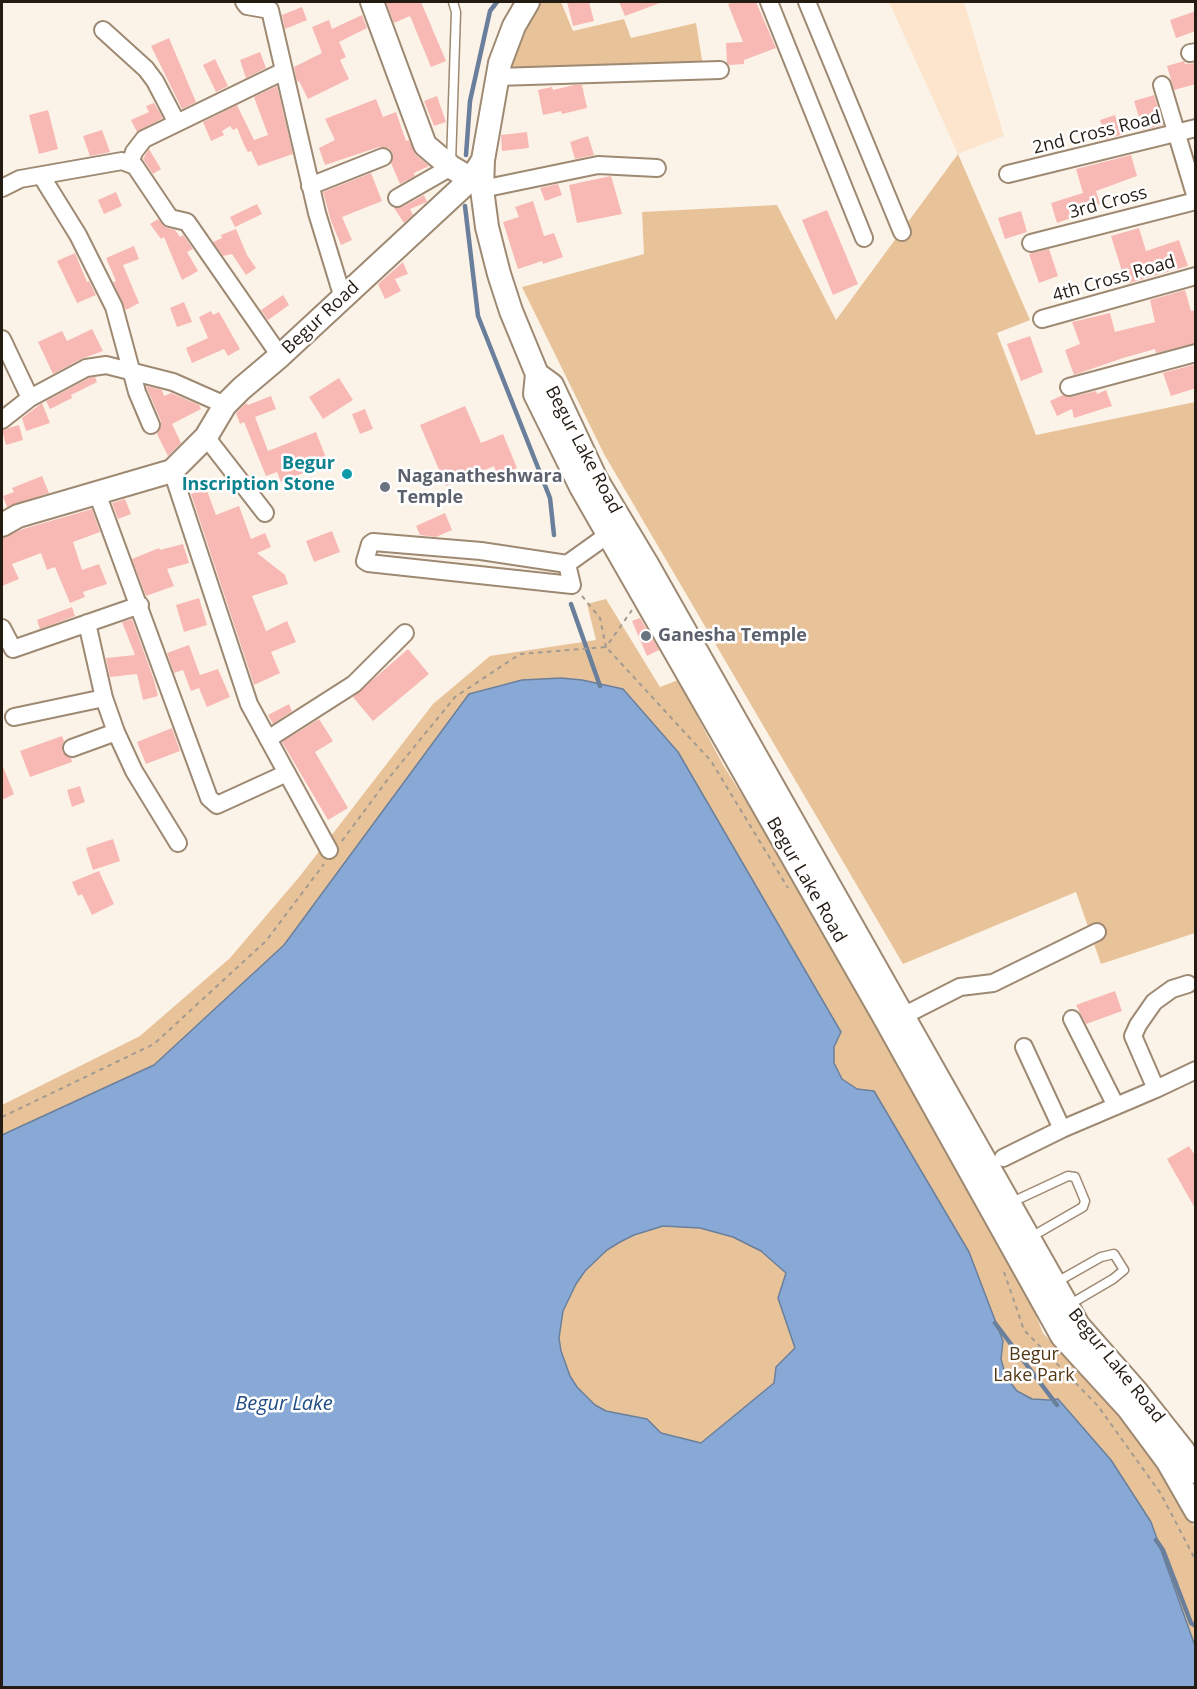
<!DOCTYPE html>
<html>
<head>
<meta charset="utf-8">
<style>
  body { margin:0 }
  #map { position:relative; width:1197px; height:1689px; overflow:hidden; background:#fcf3e8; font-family:"Open Sans",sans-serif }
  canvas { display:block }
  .frame { position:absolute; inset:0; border:3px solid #241c13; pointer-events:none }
</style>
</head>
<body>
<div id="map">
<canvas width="1197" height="1689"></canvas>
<div class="frame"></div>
</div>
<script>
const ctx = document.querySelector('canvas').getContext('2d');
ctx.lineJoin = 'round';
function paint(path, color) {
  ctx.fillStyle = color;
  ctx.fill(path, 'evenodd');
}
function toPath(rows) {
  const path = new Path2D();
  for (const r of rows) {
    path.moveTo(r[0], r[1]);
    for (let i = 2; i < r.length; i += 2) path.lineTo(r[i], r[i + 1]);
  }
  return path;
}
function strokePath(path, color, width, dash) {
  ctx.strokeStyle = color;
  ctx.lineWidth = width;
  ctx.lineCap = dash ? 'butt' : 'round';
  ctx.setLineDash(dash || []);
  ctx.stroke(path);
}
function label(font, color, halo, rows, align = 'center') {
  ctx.font = font + ' "Open Sans",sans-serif';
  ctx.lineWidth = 5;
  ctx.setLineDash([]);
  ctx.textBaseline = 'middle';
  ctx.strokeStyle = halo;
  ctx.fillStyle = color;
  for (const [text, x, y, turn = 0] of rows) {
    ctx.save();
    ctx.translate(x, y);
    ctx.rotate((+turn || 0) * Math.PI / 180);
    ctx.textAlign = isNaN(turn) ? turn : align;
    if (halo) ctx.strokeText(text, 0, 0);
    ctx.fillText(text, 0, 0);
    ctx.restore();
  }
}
paint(toPath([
  [889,2,964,2,1004,136,958,154]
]), '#fce5cc');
paint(toPath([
  [541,2,561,2,573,31,624,19,631,38,696,23,703,66,506,74,520,35],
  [958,154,1030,320,997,333,1036,435,1195,402,1195,933,1101,964,1076,892,903,964,604,454,522,287,644,254,642,212,777,205,836,320],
  [606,599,660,687,678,680,723,765,809,900,1021,1277,1043,1333,1108,1402,1171,1487,1195,1528,1195,1646,1151,1522,1058,1399,1050,1400,1032,1399,1017,1391,1006,1378,1001,1359,1003,1341,969,1252,874,1091,857,1089,842,1079,837,1071,834,1063,834,1047,841,1031,678,752,623,689,582,680,541,679,504,684,469,694,284,945,154,1065,2,1135,2,1105,140,1036,230,958,300,876,433,704,490,656,596,640,587,604],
  [663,1226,700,1228,733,1237,761,1251,786,1273,779,1298,796,1348,776,1367,774,1383,701,1443,661,1433,647,1419,606,1411,595,1405,577,1387,570,1376,561,1351,559,1338,563,1311,576,1284,585,1271,607,1250,620,1242,634,1235]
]), '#e8c39a');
const water = toPath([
  [561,678,582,680,623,689,678,752,841,1032,834,1047,834,1063,842,1079,857,1089,874,1091,969,1252,1003,1341,1001,1359,1006,1377,1017,1391,1032,1399,1049,1400,1058,1399,1111,1460,1151,1522,1195,1646,1195,1687,2,1687,2,1135,154,1065,284,945,469,694,522,680,561,678],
  [663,1226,700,1228,733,1237,761,1251,786,1273,778,1298,795,1348,776,1367,774,1383,701,1443,661,1433,647,1419,606,1411,595,1405,577,1387,570,1376,561,1351,559,1338,563,1311,576,1284,585,1271,607,1250,620,1242,634,1235,663,1226]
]);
paint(water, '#88a9d5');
strokePath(water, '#6a7f9b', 1.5);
strokePath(toPath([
  [466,155,470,101,490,11,497,2],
  [465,206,478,316,550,498,554,535],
  [571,604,600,686],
  [995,1323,1057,1405],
  [1156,1540,1163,1550,1191,1623,1196,1626]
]), '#6a7f9b', 4.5);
paint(toPath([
  [386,2,421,2,446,61,431,67,410,16,394,23],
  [567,2,589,2,594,21,573,26],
  [619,2,660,2,660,3,625,16],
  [734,2,756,2,776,48,744,60,744,64,729,65,727,63,726,43,743,42,728,4],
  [302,7,307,20,285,29,282,15],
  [1196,11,1196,31,1176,38,1170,20],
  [362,15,367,28,339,42,346,57,340,60,349,79,308,99,299,81,297,82,294,67,322,53,312,27,329,20,332,29],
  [169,38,196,102,182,109,151,46],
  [260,52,266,68,246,78,240,60],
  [215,59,228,86,216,92,203,65],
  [1184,61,1185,64,1196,63,1196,84,1174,90,1167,66],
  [574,85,582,85,587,108,562,114,561,111,543,115,538,90,552,87,553,90],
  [277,86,293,154,258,166,251,151,248,152,245,147,237,128,233,130,230,126,222,131,224,135,211,141,203,122,237,105,254,140,268,135,254,97],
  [1154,95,1163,125,1143,130,1134,101],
  [437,96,446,122,434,126,424,101],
  [376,99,383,117,396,112,406,141,409,140,416,155,429,166,414,173,415,176,400,184,391,163,393,154,389,148,379,147,325,165,319,148,335,140,325,119],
  [154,103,163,118,137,132,131,120,149,112,146,106],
  [48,110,58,149,39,154,29,115],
  [1115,115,1121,135,1106,139,1100,120],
  [102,130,110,152,90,156,83,136],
  [527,132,529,148,502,151,501,135],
  [588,136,594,155,575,159,570,142],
  [149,149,161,169,153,174,143,159],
  [1131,155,1137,176,1096,191,1100,204,1079,211,1080,215,1057,223,1051,203,1083,193,1076,169],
  [371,173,382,201,342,217,352,240,341,245,331,221,323,192],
  [611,176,622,214,577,223,569,185],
  [558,184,562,195,545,201,540,188],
  [116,192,122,206,104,214,98,200],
  [424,195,427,202,410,209,413,215,404,223,394,208,402,207],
  [533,201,544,236,554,233,563,257,543,264,542,261,518,269,503,222,519,217,515,207],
  [257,204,262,214,235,227,230,217],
  [827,210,858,284,833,295,802,220],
  [1021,211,1027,232,1005,239,998,218],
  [158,219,167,228,175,230,180,237,183,235,193,249,187,252,198,271,182,280,164,237,161,239,150,224],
  [1139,228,1146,251,1179,240,1188,266,1126,284,1111,236],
  [236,229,247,255,256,268,246,275,232,254,223,256,213,242,222,238,221,235],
  [134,246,139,259,123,265,139,303,126,310,113,282,116,281,106,258],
  [1049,249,1058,276,1039,283,1029,254],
  [75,253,87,282,89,281,96,295,77,303,57,261],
  [403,262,408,274,395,279,401,291,385,299,378,284],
  [1185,290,1191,311,1196,310,1196,343,1156,353,1155,349,1123,358,1074,375,1065,350,1080,344,1072,322,1110,313,1115,332,1155,322,1150,300],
  [283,295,289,305,268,320,261,310],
  [184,302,192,322,177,327,170,308],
  [211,311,213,315,219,312,240,349,228,356,224,349,192,363,186,348,208,338,199,317],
  [92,329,103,351,81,359,53,374,38,342,62,331,67,341],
  [1030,336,1043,372,1021,381,1007,344],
  [1196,364,1196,388,1171,396,1163,373],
  [95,377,97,382,71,395,72,398,50,409,46,401,89,378],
  [339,378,353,400,323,419,309,397],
  [146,386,162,390,164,396,171,393,199,405,201,409,172,424,181,443,168,456,157,434,161,427,161,421],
  [1106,390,1112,406,1074,418,1072,409,1057,416,1050,401,1063,395,1071,397,1096,391,1097,394],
  [271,396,276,409,255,417,268,451,316,432,328,463,281,482,277,472,266,476,244,422,240,424,236,413,246,403,248,405],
  [42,403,50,423,26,431,22,418],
  [465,406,481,443,503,434,517,468,498,477,494,466,446,486,420,425],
  [365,409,373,429,360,434,352,414],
  [19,425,23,440,6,445,2,430],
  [42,476,49,493,7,507,3,496,14,492,12,488],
  [206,488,216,515,239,506,251,539,265,533,271,547,257,553,285,575,288,584,252,596,266,631,287,621,296,642,271,652,280,673,254,685,191,494],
  [125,499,131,514,118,519,112,503],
  [92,509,100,532,73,542,82,570,99,564,107,584,83,592,85,597,70,603,55,567,47,570,41,553,12,564,19,579,2,586,2,538,23,529],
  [445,513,452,530,436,537,420,535,416,526],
  [332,531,340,552,314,562,306,541],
  [183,544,189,563,167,569,174,586,146,596,132,559,159,548,160,550],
  [199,598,207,625,184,632,176,605],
  [72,607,75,616,40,629,37,620],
  [640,618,659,650,647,656,632,621],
  [132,619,154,680,158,696,143,700,137,674,110,677,106,658,135,655,122,622],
  [189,645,200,675,218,669,230,697,207,707,199,688,191,691,183,670,174,673,167,653],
  [408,649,429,674,373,721,353,697],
  [289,704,292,711,273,724,268,715],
  [319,719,333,741,315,752,348,808,328,820,282,742],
  [172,728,180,751,146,764,137,742],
  [62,736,64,741,62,747,62,752,71,758,72,762,30,777,20,751],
  [2,764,14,794,2,800],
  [80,786,85,802,72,807,67,790],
  [113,839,120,861,93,870,86,848],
  [99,871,114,904,92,915,82,894,78,896,72,882],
  [1115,991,1122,1011,1086,1024,1076,1005],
  [1189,1146,1196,1157,1196,1210,1167,1159]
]), '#f8b9b4');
const lane = toPath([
  [451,163,456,12,453,2],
  [1010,1203,1068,1176,1075,1177,1085,1201,1083,1207,1031,1237],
  [1055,1283,1101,1257,1114,1254,1124,1270,1113,1279,1067,1306]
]);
const street = toPath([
  [244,2,247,6,270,10,317,213,343,298],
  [769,2,864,238],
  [807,2,902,232],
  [103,30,146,69,155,81,177,123],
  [1190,53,1196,52],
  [497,77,720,70],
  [1162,85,1196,198],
  [130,164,134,152,144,139,284,71],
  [1008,174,1196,128],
  [42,177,78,235,114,307,137,392,151,425],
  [310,186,383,157],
  [2,188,20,179,122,161,135,166,170,218,187,222,280,356],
  [482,189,598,165,657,168],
  [397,198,451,167],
  [1031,243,1196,201],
  [1042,319,1196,276],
  [2,339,30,398],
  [1069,387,1196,353],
  [2,420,30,398,86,368,106,365,173,382,225,405],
  [206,437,265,513],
  [172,471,249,704,329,850],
  [97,493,209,798,217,805,287,773],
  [373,542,481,551,567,564,572,585,368,563,365,561,370,544,373,542],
  [567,564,609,534],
  [87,623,104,698,116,732,134,771,178,843],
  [2,628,13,649,140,605],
  [14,717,104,698],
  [268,739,354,684,405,633],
  [72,748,116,732],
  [903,1016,960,987,993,983,1097,932],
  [1072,1019,1116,1106],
  [1024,1047,1062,1129],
  [1156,1089,1133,1036,1138,1025,1154,1002,1172,989,1188,984],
  [1003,1158,1062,1129,1156,1089,1196,1070]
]);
const secondary = toPath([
  [372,2,425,145,451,167,471,179],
  [483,160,482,189,487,227,499,274,511,311,537,374,535,394,581,487,883,1015,1062,1336,1128,1408,1168,1462,1196,1511],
  [537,374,552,385,596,479,647,564,1078,1325,1137,1392,1183,1450,1196,1472],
  [2,525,18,516,172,471,206,437,225,405,241,389,280,356,471,179,483,160,500,63,514,26,528,2]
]);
strokePath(lane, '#9e8972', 11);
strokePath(street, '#9e8972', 20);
strokePath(secondary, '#9e8972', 26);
strokePath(toPath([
  [582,596,600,618,606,647,632,610],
  [342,841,388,779,455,697,520,654,606,647,711,761,788,888],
  [2,1117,154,1044,266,941,324,864],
  [1004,1272,1024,1330,1098,1406,1161,1494,1196,1561]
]), '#a39a90', 2, [4.5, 4.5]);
strokePath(lane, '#fff', 8);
strokePath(street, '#fff', 16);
strokePath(secondary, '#fff', 22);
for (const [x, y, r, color] of [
  [347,474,6,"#0f9aa8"],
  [385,487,6,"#6b7280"],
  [646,636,6,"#6b7280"]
]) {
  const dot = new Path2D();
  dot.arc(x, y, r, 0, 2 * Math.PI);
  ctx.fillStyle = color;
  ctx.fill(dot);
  strokePath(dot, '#fff', 2);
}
label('18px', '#241c13', '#fff', [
  ["2nd Cross Road",1097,133,-14],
  ["3rd Cross",1108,203,-15],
  ["4th Cross Road",1114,279,-16],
  ["Begur Road",321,318,-43],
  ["Begur Lake Road",583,450,62],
  ["Begur Lake Road",806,880,60],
  ["Begur Lake Road",1116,1366,51]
]);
label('bold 18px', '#0d838f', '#fff', [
  ["Begur",335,464],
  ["Inscription Stone",335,485]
], 'right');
label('bold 18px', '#5b616d', '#fff', [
  ["Naganatheshwara",397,477],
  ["Temple",397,498],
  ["Ganesha Temple",658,636]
], 'left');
label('18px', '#533815', '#fff', [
  ["Begur",1034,1355],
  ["Lake Park",1034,1376]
]);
label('italic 20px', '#214d84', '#fff', [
  ["Begur Lake",284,1404]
]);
</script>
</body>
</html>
